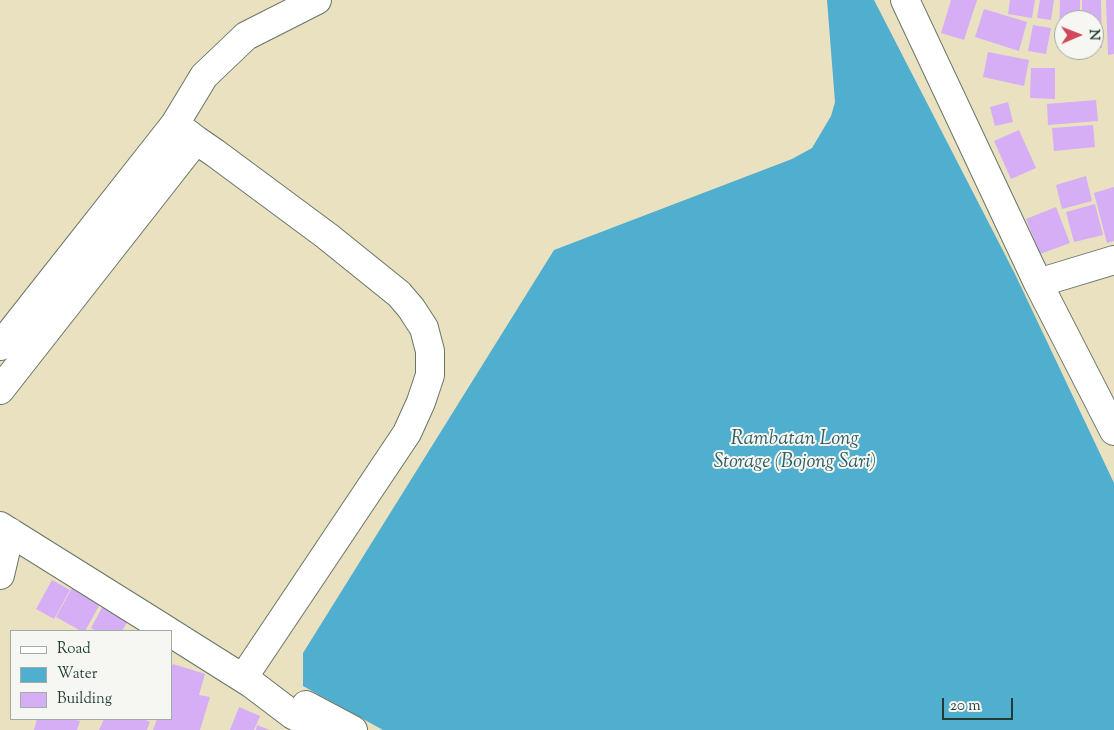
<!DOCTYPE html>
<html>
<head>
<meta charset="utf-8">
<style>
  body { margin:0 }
  #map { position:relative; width:1114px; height:730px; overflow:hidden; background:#eae1c0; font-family:"Sorts Mill Goudy",serif }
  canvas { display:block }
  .legend { position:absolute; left:10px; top:630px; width:162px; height:90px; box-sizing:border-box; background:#f6f6f2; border:1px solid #a0aca6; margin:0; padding:6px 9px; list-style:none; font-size:15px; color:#1f3d34 }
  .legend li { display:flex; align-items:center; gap:10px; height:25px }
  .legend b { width:25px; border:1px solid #a0aca6 }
  .north { position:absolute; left:1054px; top:10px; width:50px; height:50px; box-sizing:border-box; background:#f6f6f2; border:1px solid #a0aca6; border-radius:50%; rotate:89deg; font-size:14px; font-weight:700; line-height:20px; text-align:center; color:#1f3d34 }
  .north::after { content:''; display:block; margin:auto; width:18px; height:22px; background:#d1495b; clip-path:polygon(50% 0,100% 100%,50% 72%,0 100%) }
  .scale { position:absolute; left:942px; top:698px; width:71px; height:22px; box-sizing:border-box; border:2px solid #1f3d34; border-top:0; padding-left:6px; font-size:15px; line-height:18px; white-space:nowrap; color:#1f3d34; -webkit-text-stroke:4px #f6f6f2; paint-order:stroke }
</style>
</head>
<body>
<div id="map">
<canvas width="1114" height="730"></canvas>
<ul class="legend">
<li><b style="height:6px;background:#fff"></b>Road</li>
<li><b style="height:14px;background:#50afcf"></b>Water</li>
<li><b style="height:14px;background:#d5aef6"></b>Building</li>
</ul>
<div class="north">N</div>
<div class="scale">20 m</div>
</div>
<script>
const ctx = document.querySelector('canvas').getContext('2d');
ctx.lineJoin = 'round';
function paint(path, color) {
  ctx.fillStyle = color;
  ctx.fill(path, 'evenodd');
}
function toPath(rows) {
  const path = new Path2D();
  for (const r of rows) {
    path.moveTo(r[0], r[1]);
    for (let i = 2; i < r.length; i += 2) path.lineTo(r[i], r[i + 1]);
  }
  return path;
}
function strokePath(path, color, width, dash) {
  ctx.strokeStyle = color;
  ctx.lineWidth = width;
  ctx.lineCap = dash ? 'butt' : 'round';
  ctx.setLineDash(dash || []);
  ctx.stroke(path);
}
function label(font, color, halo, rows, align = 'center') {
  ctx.font = font + ' "Sorts Mill Goudy",serif';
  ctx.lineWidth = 4;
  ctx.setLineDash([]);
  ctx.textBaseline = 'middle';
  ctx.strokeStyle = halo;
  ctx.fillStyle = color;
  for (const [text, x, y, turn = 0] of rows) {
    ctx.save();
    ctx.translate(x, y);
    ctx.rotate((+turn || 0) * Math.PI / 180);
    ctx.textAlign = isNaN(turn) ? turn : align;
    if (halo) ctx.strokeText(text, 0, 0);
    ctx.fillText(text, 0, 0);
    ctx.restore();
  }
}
paint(toPath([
  [827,0,874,0,1014,272,1114,483,1114,730,383,730,303,686,303,653,554,250,792,159,812,148,831,116,835,102]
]), '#50afcf');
paint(toPath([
  [951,0,977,0,964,40,941,33],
  [1010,0,1035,0,1032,18,1008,14],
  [1040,0,1054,0,1051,20,1037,18],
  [1060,0,1080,0,1080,20,1064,20,1064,44,1059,44],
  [1082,0,1101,0,1102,48,1094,48,1094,20,1082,20],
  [1106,0,1114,0,1114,54,1108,55],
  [984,9,1027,22,1019,51,975,37],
  [1033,25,1051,28,1046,54,1028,51],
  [988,52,1029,60,1024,86,983,77],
  [1031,68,1055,68,1055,99,1030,98],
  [1096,100,1098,121,1048,125,1047,104],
  [1008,102,1013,122,995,126,990,107],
  [1093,125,1095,147,1054,151,1052,128],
  [1019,130,1036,168,1011,179,994,141],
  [1086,176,1092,201,1062,209,1056,185],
  [1114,187,1114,241,1107,243,1094,193],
  [1095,204,1103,235,1074,242,1066,212],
  [1056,207,1070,243,1040,254,1026,219],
  [52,580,70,590,54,619,36,609],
  [72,588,100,604,85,631,81,631,56,617],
  [104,604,129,619,122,631,97,631,91,628],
  [173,664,205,674,199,695,210,697,200,730,153,730,157,719,171,719,171,669],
  [239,707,260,716,254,730,230,730],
  [37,719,72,719,80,721,77,730,34,730],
  [104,719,143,719,150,722,147,730,99,730],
  [257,725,270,730,256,730]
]), '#d5aef6');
const minor = toPath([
  [905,0,1038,283,1114,431],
  [1038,283,1114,260],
  [0,346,175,124],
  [0,390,196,140],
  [0,526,168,631],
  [0,575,10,532],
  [171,633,252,684,293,715,321,730],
  [243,678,407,433,421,402,430,375,430,351,424,328,411,308,399,294,327,236,215,153,196,140,175,124,204,76,246,36,317,0],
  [306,705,353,730]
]);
strokePath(minor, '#667665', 30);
strokePath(minor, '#fff', 28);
label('italic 20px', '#2e5f62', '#f6f6f2', [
  ["Rambatan Long",795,441],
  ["Storage (Bojong Sari)",795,464]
]);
</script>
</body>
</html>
